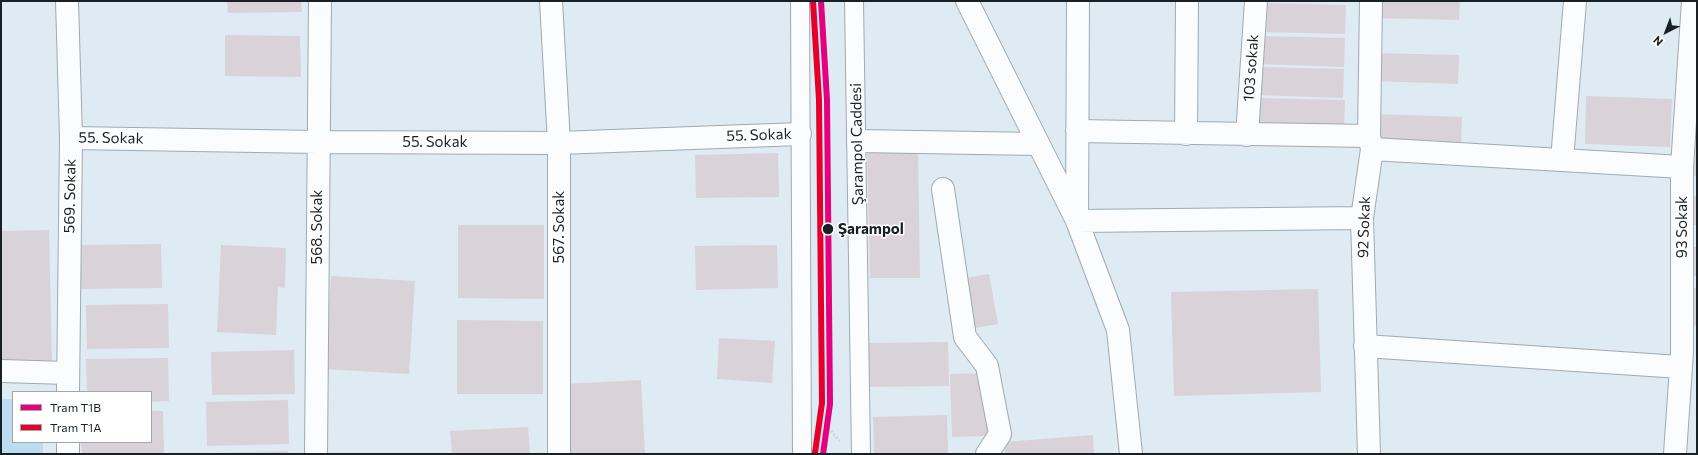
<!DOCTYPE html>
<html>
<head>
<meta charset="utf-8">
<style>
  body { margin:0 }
  #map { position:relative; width:1698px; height:455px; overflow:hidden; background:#deebf3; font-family:Commissioner,sans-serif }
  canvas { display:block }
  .frame { position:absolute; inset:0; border:2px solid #182026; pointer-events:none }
  .legend { position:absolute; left:12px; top:391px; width:140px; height:52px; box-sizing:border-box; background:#fff; border:1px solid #a3a6a8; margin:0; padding:5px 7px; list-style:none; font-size:12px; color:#182026 }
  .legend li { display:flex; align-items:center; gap:8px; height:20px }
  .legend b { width:20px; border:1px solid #a3a6a8 }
  .north { position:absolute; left:1646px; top:12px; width:40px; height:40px; -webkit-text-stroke:3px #fff; paint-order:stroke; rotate:222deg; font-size:11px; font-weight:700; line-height:16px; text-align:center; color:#182026 }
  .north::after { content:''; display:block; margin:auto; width:14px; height:18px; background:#182026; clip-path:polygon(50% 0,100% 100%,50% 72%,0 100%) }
</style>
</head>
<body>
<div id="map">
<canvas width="1698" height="455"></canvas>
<div class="frame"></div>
<ul class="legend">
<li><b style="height:5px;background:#e5007d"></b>Tram T1B</li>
<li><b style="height:5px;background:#e4002b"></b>Tram T1A</li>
</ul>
<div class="north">N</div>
</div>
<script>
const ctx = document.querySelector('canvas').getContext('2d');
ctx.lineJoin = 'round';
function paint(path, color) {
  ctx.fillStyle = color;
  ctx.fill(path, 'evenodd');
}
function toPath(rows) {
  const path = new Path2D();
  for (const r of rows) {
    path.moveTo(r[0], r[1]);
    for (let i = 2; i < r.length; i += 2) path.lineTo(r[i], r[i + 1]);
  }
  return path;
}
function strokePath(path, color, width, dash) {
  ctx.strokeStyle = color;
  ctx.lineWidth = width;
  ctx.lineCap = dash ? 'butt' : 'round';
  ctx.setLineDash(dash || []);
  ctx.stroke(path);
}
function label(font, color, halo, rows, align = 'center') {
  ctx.font = font + ' Commissioner,sans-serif';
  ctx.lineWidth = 3;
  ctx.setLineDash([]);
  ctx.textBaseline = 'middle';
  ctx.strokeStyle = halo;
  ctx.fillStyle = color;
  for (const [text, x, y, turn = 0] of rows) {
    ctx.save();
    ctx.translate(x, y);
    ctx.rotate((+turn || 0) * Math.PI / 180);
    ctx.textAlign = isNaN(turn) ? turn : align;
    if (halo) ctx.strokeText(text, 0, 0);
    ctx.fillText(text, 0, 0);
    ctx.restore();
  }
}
paint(toPath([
  [1,399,13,399,13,442,43,442,43,454,1,454]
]), '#bbdcf1');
paint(toPath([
  [227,1,301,1,302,12,228,13],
  [1374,1,1460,1,1459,20,1374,18],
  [1260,3,1346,5,1345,34,1260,32],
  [225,35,300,36,301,77,225,76],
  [1259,36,1345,38,1344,67,1258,64],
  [1373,53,1459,55,1458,84,1373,81],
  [1259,67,1344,69,1343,98,1258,95],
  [1586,96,1672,99,1670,147,1585,144],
  [1260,98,1345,100,1344,129,1259,127],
  [1376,114,1462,117,1461,145,1376,143],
  [1695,141,1697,141,1697,176,1694,176],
  [918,148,920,278,870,278,867,149],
  [778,153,779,197,696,198,695,155],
  [1688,196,1697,196,1697,225,1688,225],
  [458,225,544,225,544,299,458,298],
  [49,230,52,362,1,363,1,231],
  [161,244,162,288,79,289,78,245],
  [221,245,286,248,285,288,278,287,276,335,217,332],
  [777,245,778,288,696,290,695,246],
  [1689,247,1697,247,1697,276,1689,276],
  [989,274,998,324,969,329,960,279],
  [331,276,415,281,409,374,325,369],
  [1694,288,1697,289,1697,326,1692,325],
  [1318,289,1321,392,1174,396,1171,292],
  [168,304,169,348,87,349,86,305],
  [457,320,543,321,543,394,457,394],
  [719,338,775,341,772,383,717,379],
  [948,342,949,386,867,387,866,343],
  [294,350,295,394,212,395,211,352],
  [168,358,169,401,151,402,151,392,87,392,86,359],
  [986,373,988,436,952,437,950,374],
  [641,380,645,454,567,454,563,384],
  [288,400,289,444,207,446,206,402],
  [151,411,163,411,164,454,82,454,81,442,151,442],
  [947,415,948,454,874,454,873,417],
  [528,427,530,454,452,454,450,431],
  [1093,435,1094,454,1005,454,1004,442],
  [288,451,289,454,206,454,206,453]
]), '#dad2d9');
const pedestrian = toPath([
  [800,1,802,454],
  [854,1,861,454]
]);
const minor = toPath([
  [67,1,71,138,68,392],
  [551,1,559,143,559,454],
  [967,1,1077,221,1118,330,1131,454],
  [1078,1,1077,221,1362,218],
  [1077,131,1369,136],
  [1186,134,1187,1],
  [1247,135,1256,1],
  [71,138,318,142,559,143,800,134],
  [858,141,1038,144],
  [1372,149,1682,167],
  [1562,160,1575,1],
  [943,189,965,337,987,366,1000,434,987,454],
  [1365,346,1680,367],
  [1,371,68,373],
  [68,454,68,442],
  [316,454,320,1],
  [1369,454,1362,218,1372,149,1369,136,1371,1],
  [1675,454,1682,352,1682,167,1693,1]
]);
strokePath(pedestrian, '#a0aab0', 20);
strokePath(minor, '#a0aab0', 24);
strokePath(toPath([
  [823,422,840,441]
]), '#cfd2d4', 2.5, [2, 2]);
strokePath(pedestrian, '#fafcfd', 18);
strokePath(minor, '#fafcfd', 22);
strokePath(toPath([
  [821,1,827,100,830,404,823,454]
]), '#e5007d', 6);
strokePath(toPath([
  [813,1,819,100,822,403,815,453]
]), '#e4002b', 6);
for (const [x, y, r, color] of [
  [828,229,6,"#182026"]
]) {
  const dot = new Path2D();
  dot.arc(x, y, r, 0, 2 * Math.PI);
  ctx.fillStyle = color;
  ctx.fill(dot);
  strokePath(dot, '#fff', 1.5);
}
label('15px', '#182026', '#fff', [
  ["103 sokak",1251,68,-86],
  ["55. Sokak",759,135,-2],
  ["55. Sokak",111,138,1],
  ["55. Sokak",435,142],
  ["Şarampol Caddesi",857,144,-91],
  ["569. Sokak",70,196,-89],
  ["568. Sokak",317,227,-90],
  ["567. Sokak",559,227,-90],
  ["92 Sokak",1364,227,-88],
  ["93 Sokak",1682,227,-90]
]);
label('bold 15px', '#182026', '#fff', [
  ["Şarampol",838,229]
], 'left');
</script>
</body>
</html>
